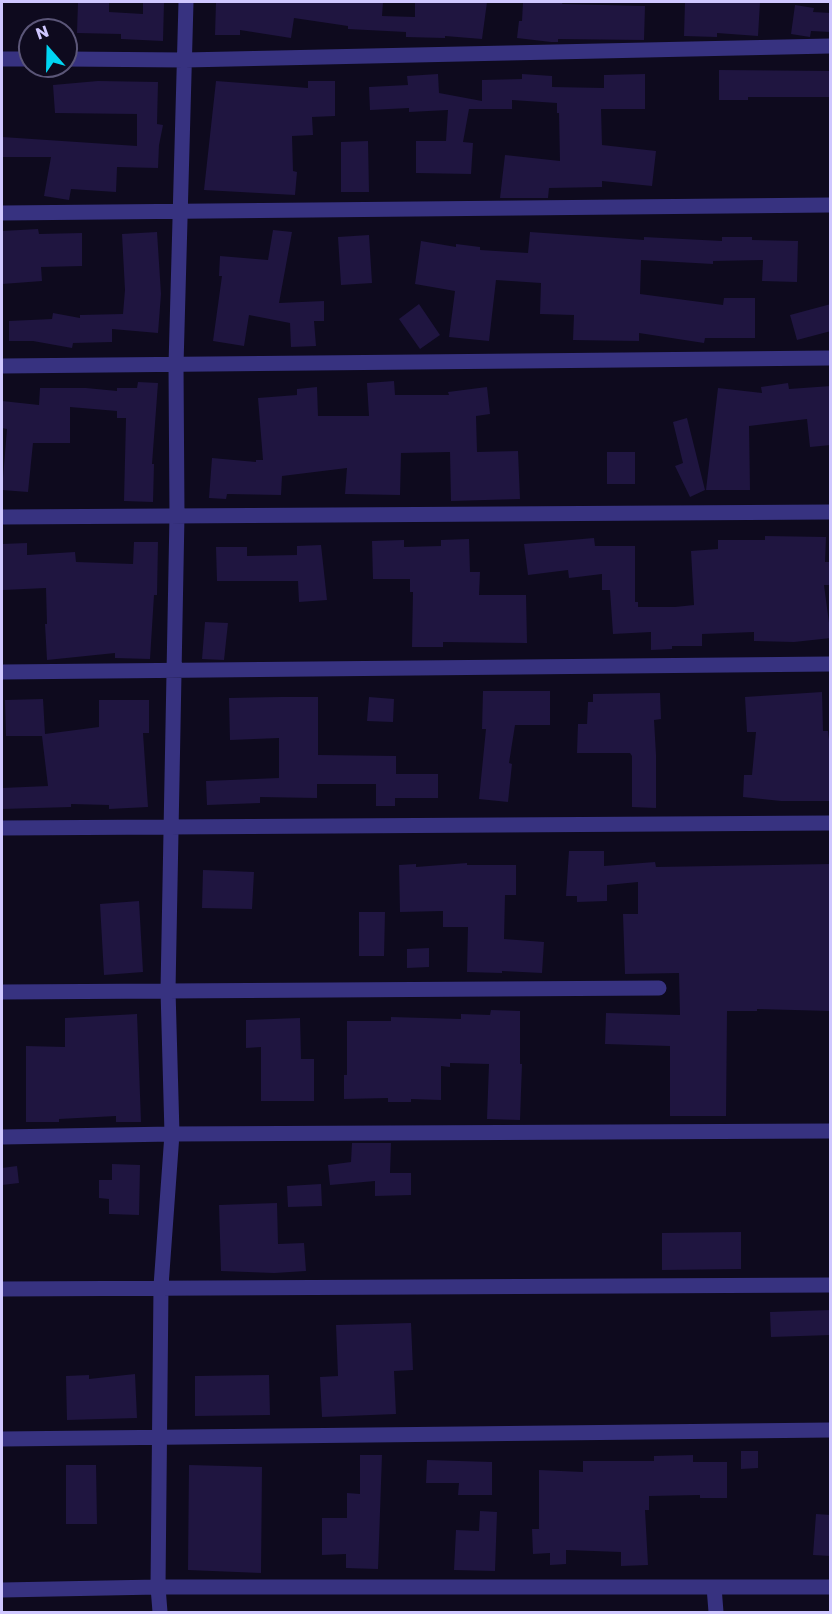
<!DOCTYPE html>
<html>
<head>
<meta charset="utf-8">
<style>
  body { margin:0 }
  #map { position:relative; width:832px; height:1614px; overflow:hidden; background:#0e0a1e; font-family:Poppins,sans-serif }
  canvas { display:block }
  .frame { position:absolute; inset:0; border:3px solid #cfc7ff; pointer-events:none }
  .north { position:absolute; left:18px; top:18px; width:60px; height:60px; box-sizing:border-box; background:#0e0a1e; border:2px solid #5b5678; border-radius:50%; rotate:340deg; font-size:16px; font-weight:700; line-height:24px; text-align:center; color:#cfc7ff }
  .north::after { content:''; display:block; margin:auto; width:21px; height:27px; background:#00d5f2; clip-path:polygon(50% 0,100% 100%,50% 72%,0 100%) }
</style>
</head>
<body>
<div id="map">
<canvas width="832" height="1614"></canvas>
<div class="frame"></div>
<div class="north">N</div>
</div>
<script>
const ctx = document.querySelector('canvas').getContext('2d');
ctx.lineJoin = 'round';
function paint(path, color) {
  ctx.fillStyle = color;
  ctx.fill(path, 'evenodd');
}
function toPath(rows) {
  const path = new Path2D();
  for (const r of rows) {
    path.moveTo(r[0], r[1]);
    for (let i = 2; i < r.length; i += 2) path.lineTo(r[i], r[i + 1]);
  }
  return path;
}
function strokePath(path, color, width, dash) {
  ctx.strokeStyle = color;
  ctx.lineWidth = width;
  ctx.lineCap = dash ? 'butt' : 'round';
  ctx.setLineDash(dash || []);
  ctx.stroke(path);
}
paint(toPath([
  [78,2,109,3,109,12,143,14,143,2,164,2,163,41,121,39,121,34,77,33],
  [216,2,383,2,382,16,415,17,415,2,487,2,482,39,445,36,445,38,406,37,406,32,348,29,348,26,294,18,291,38,240,30,240,35,215,35],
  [523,2,563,2,562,4,645,6,644,40,558,39,558,42,551,42,517,38,519,21,522,21],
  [685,2,760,2,758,36,717,33,717,37,684,36],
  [795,5,814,8,813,12,831,13,831,32,811,31,810,37,791,34],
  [719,70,831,71,831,97,748,97,748,100,719,100],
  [438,74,439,93,482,101,482,80,522,79,522,74,552,76,552,87,604,88,604,75,645,74,645,109,601,109,602,145,656,151,652,186,602,181,602,187,549,188,548,198,500,198,505,155,560,161,559,113,557,113,557,103,512,100,512,109,469,109,463,142,473,143,471,174,416,173,416,141,446,141,448,110,409,112,409,108,370,110,369,87,408,85,407,76],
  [98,81,158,82,157,124,163,125,159,145,158,168,117,167,116,192,71,189,69,200,44,196,51,157,2,157,2,137,137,146,137,114,55,113,53,85],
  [216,81,308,88,308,81,335,81,335,116,312,117,313,135,292,136,293,171,297,172,295,195,204,190],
  [368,141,369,192,341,192,341,142],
  [38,229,39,234,82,233,82,266,41,267,42,281,2,284,2,231],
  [273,230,292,232,279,303,324,301,324,321,314,321,316,346,291,347,290,323,249,315,244,346,213,341,222,276,219,276,220,256,268,260],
  [157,232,161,294,158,333,112,329,112,342,73,343,72,348,33,341,9,341,9,321,52,319,53,313,80,318,80,315,123,314,125,290,122,234],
  [530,232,644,240,644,237,722,241,722,237,752,237,752,240,798,241,797,282,762,281,763,260,713,261,713,264,641,260,640,294,723,305,724,298,755,298,755,338,705,338,704,343,639,333,639,341,573,340,574,315,540,314,541,283,496,280,489,341,449,337,455,291,415,284,421,241,456,247,456,244,480,247,480,250,528,253],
  [369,235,372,283,341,285,338,237],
  [419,304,440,335,420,349,399,319],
  [831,304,831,331,797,340,790,315],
  [394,381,395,395,449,395,448,392,487,387,490,414,476,416,477,452,518,451,520,499,451,501,450,452,401,453,400,495,345,494,347,468,282,476,281,495,227,494,226,499,209,498,212,458,256,462,256,460,263,460,258,398,297,395,297,389,317,387,318,416,369,416,367,383],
  [138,382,158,383,152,464,154,464,153,502,124,501,126,418,117,418,117,411,70,407,70,443,33,443,28,492,2,490,7,429,2,428,2,401,39,405,40,388,86,388,117,391,117,388,137,388],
  [788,383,789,389,831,386,831,445,810,447,807,419,749,426,750,490,706,490,718,388,762,393,761,387],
  [687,418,705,490,690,497,675,466,683,463,673,422],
  [607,452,635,452,635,484,607,484],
  [765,536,826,537,825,562,831,562,831,585,824,585,831,638,794,642,754,641,754,632,702,634,702,646,672,646,672,649,651,650,651,632,613,634,610,590,602,590,602,574,569,578,568,570,528,575,524,544,594,538,595,546,635,546,635,602,638,602,638,607,675,607,694,605,691,551,718,549,718,540,765,540],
  [469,539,470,572,480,572,479,595,526,595,527,643,443,642,443,647,412,647,413,592,410,592,410,579,373,579,372,541,404,540,404,547,441,546,441,540],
  [134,542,158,542,157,595,154,595,150,659,115,658,115,653,47,660,45,624,47,624,46,588,3,590,2,544,27,543,27,555,75,552,76,562,133,564],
  [321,545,327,600,299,602,298,581,217,581,216,547,247,547,247,556,297,555,297,546],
  [205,622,228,623,224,660,202,659],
  [483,691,550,691,550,725,515,725,509,763,512,764,508,802,479,799,486,729,482,729],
  [822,692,823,731,828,731,831,757,831,801,781,801,743,797,744,775,752,775,756,732,747,732,745,697],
  [660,693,661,719,654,720,656,755,656,808,632,807,632,756,630,753,577,753,578,724,587,724,588,702,593,702,593,694],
  [281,697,318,697,318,755,396,756,396,774,438,774,438,798,395,798,395,806,376,806,376,784,317,784,317,798,260,797,260,803,207,805,206,781,279,778,279,738,230,740,229,698],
  [369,697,394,699,393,722,367,721],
  [43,699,45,734,99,727,99,700,149,700,149,733,143,733,148,807,109,809,109,805,71,804,71,807,2,809,2,788,48,786,42,736,6,736,5,700],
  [569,851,604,851,604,866,655,862,656,867,831,864,831,1011,757,1009,757,1011,727,1011,726,1116,670,1116,670,1046,605,1044,606,1013,680,1015,679,973,625,974,623,914,638,914,638,882,607,885,607,901,577,902,577,896,566,896],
  [467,863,467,865,516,865,516,895,505,895,504,939,544,942,542,973,502,971,502,973,467,972,468,927,443,927,443,911,400,912,399,865,416,864,416,867],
  [203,870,254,872,252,909,202,908],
  [139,901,143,972,104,975,100,904],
  [359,912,385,912,384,956,359,956],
  [429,948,429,967,407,968,407,949],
  [491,1010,520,1011,520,1064,522,1064,520,1120,487,1119,489,1064,450,1063,450,1067,441,1066,441,1100,411,1099,411,1102,388,1102,388,1098,344,1099,344,1075,347,1075,347,1021,391,1021,391,1017,461,1019,461,1014,490,1015],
  [137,1014,141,1122,116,1122,116,1116,59,1119,59,1122,26,1122,26,1046,65,1047,65,1018],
  [300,1018,301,1059,314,1059,314,1101,261,1101,261,1047,246,1048,246,1020],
  [352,1143,391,1143,390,1173,411,1173,411,1195,375,1196,375,1181,330,1185,328,1165,351,1162],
  [112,1164,140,1165,139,1215,109,1214,109,1199,99,1198,99,1180,112,1180],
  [17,1166,19,1183,2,1185,2,1168],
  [321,1184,322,1206,288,1207,287,1186],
  [277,1203,278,1244,304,1243,306,1271,274,1273,221,1271,219,1205],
  [741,1232,741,1269,662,1270,662,1233],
  [831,1310,831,1335,771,1337,770,1312],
  [411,1323,413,1370,394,1371,396,1414,322,1417,320,1377,338,1376,336,1325],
  [135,1374,137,1418,67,1420,66,1376,89,1375,89,1379],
  [269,1375,270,1415,195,1416,195,1376],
  [741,1451,758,1451,758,1468,741,1469],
  [360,1455,382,1455,378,1569,346,1568,346,1554,322,1555,322,1518,347,1518,347,1493,360,1494],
  [693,1455,693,1462,727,1462,727,1498,700,1498,700,1495,649,1496,649,1510,645,1510,648,1565,621,1566,621,1552,566,1550,566,1564,550,1565,550,1553,533,1554,532,1529,539,1529,539,1470,583,1472,583,1461,654,1461,654,1456],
  [427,1460,492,1462,492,1495,458,1495,459,1483,426,1483],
  [66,1465,96,1465,97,1524,66,1524],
  [189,1465,262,1467,261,1573,188,1570],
  [480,1511,497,1512,495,1571,454,1570,456,1530,479,1531],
  [816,1514,831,1515,831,1556,813,1555]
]), '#1f1540');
strokePath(toPath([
  [2,59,30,59],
  [66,59,185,60,830,46],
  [2,213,830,205],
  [2,366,830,358],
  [2,517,830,512],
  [2,672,830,664],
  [2,828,830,823],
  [2,992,659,988],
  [2,1137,172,1134,830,1131],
  [2,1289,830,1285],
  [2,1439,830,1430],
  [714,1587,716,1612],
  [2,1590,158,1587,830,1587],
  [160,1612,158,1587,161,1286,172,1134,168,990,177,515,176,365,186,2]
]), '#373280', 15);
</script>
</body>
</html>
